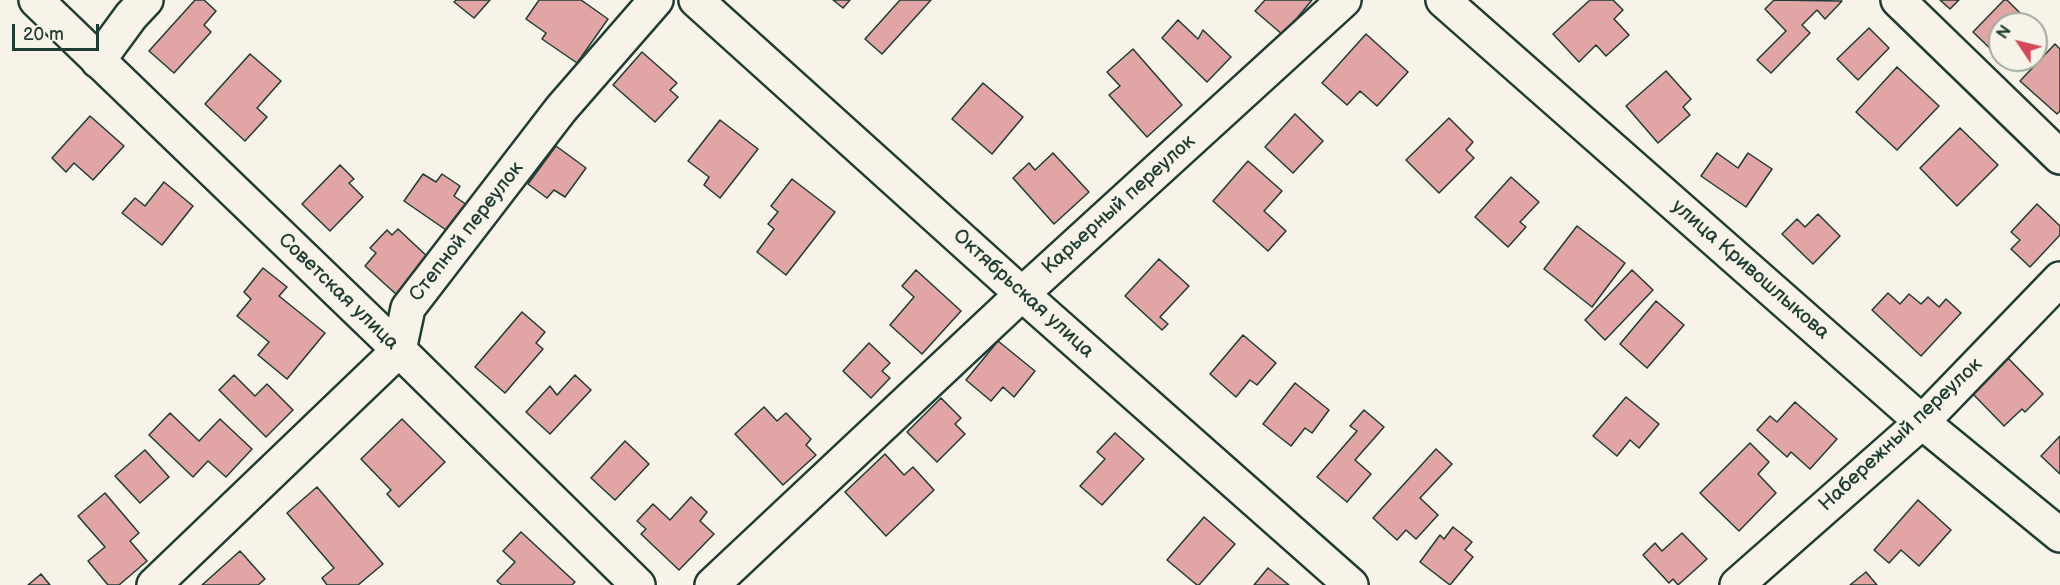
<!DOCTYPE html>
<html>
<head>
<meta charset="utf-8">
<style>
  body { margin:0 }
  #map { position:relative; width:2060px; height:585px; overflow:hidden; background:#f7f3e8; font-family:"Balsamiq Sans",sans-serif }
  canvas { display:block }
  .north { position:absolute; left:1988px; top:12px; width:60px; height:60px; box-sizing:border-box; background:#f7f3e8; border:2px solid #a1aaa0; border-radius:50%; rotate:305deg; font-size:16px; font-weight:700; line-height:24px; text-align:center; color:#1f3d34 }
  .north::after { content:''; display:block; margin:auto; width:21px; height:27px; background:#d1495b; clip-path:polygon(50% 0,100% 100%,50% 72%,0 100%) }
  .scale { position:absolute; left:12px; top:24px; width:87px; height:27px; box-sizing:border-box; border:3px solid #1f3d34; border-top:0; padding-left:8px; font-size:18px; line-height:21px; white-space:nowrap; color:#1f3d34; -webkit-text-stroke:4px #f7f3e8; paint-order:stroke }
</style>
</head>
<body>
<div id="map">
<canvas width="2060" height="585"></canvas>
<div class="north">N</div>
<div class="scale">20 m</div>
</div>
<script>
const ctx = document.querySelector('canvas').getContext('2d');
ctx.lineJoin = 'round';
function paint(path, color) {
  ctx.fillStyle = color;
  ctx.fill(path, 'evenodd');
}
function toPath(rows) {
  const path = new Path2D();
  for (const r of rows) {
    path.moveTo(r[0], r[1]);
    for (let i = 2; i < r.length; i += 2) path.lineTo(r[i], r[i + 1]);
  }
  return path;
}
function strokePath(path, color, width, dash) {
  ctx.strokeStyle = color;
  ctx.lineWidth = width;
  ctx.lineCap = dash ? 'butt' : 'round';
  ctx.setLineDash(dash || []);
  ctx.stroke(path);
}
function label(font, color, halo, rows, align = 'center') {
  ctx.font = font + ' "Balsamiq Sans",sans-serif';
  ctx.lineWidth = 4.5;
  ctx.setLineDash([]);
  ctx.textBaseline = 'middle';
  ctx.strokeStyle = halo;
  ctx.fillStyle = color;
  for (const [text, x, y, turn = 0] of rows) {
    ctx.save();
    ctx.translate(x, y);
    ctx.rotate((+turn || 0) * Math.PI / 180);
    ctx.textAlign = isNaN(turn) ? turn : align;
    if (halo) ctx.strokeText(text, 0, 0);
    ctx.fillText(text, 0, 0);
    ctx.restore();
  }
}
const building = toPath([
  [195,0,204,0,216,11,204,25,211,32,174,73,149,51,195,0],
  [456,0,490,0,474,18,454,2,456,0],
  [539,0,581,0,608,19,577,63,542,39,546,33,526,19,539,0],
  [833,0,850,0,843,8,833,0],
  [900,0,931,0,882,54,865,39,900,0],
  [1265,0,1312,0,1283,35,1255,11,1265,0],
  [1590,0,1613,0,1623,10,1614,19,1629,35,1606,56,1596,45,1579,62,1553,34,1590,0],
  [1774,0,1842,1,1825,19,1817,10,1802,25,1810,33,1771,73,1757,60,1786,31,1765,9,1774,0],
  [1940,0,1959,0,1950,9,1940,0],
  [2004,0,2007,0,2026,19,2021,24,2000,24,2000,58,1973,32,2004,0],
  [1178,20,1198,39,1203,30,1231,57,1207,82,1162,38,1178,20],
  [1869,28,1889,48,1858,80,1837,59,1869,28],
  [1366,34,1408,72,1377,106,1360,91,1347,105,1322,83,1366,34],
  [2055,44,2060,49,2060,111,2057,114,2020,81,2055,44],
  [1133,49,1182,105,1147,137,1109,95,1120,86,1107,72,1133,49],
  [642,52,677,83,670,90,678,97,655,122,613,85,642,52],
  [250,54,281,81,257,108,267,117,245,141,205,104,250,54],
  [2002,60,2014,60,2008,66,2002,60],
  [1897,67,1939,106,1897,150,1856,112,1897,67],
  [1666,71,1691,99,1683,107,1690,115,1658,143,1626,106,1666,71],
  [983,83,1023,117,992,154,952,119,983,83],
  [1295,114,1323,141,1293,173,1265,147,1295,114],
  [90,116,124,146,93,180,74,163,66,172,52,158,90,116],
  [1449,118,1473,142,1466,150,1474,158,1439,193,1406,160,1449,118],
  [720,120,758,149,720,198,704,185,709,177,688,161,720,120],
  [1960,128,1998,165,1957,206,1920,168,1960,128],
  [556,146,586,168,565,197,554,190,547,198,528,184,556,146],
  [1053,153,1089,192,1054,224,1013,178,1029,163,1035,170,1053,153],
  [1717,153,1738,168,1748,153,1772,169,1746,207,1701,176,1717,153],
  [1248,161,1282,191,1264,211,1286,231,1268,251,1213,201,1248,161],
  [340,165,354,179,349,183,363,197,330,231,302,204,340,165],
  [423,174,436,182,442,174,460,186,454,196,467,205,449,232,404,201,423,174],
  [1511,177,1539,202,1520,222,1526,227,1508,247,1475,217,1511,177],
  [792,179,835,212,786,275,757,252,774,229,768,224,778,212,771,206,792,179],
  [164,182,193,206,162,245,122,213,135,198,145,206,164,182],
  [2037,204,2060,226,2060,235,2030,267,2011,249,2020,240,2011,232,2037,204],
  [1818,214,1840,236,1813,264,1782,234,1797,219,1805,227,1818,214],
  [1577,226,1625,263,1592,307,1544,269,1577,226],
  [398,229,430,259,397,295,365,266,376,253,370,248,387,230,392,235,398,229],
  [1159,259,1189,286,1160,317,1168,324,1162,330,1125,296,1159,259],
  [263,268,287,287,279,296,325,333,287,379,258,355,269,342,237,316,251,299,244,292,263,268],
  [916,270,961,311,922,354,890,325,914,297,902,286,916,270],
  [1632,270,1653,290,1605,340,1585,320,1632,270],
  [1888,293,1900,304,1909,294,1921,304,1928,297,1939,307,1946,299,1961,313,1921,356,1872,310,1888,293],
  [1656,301,1684,325,1647,368,1620,344,1656,301],
  [522,312,545,332,536,343,543,349,505,393,475,367,522,312],
  [1243,335,1276,363,1257,385,1250,380,1236,397,1210,374,1243,335],
  [998,341,1035,371,1014,397,1003,387,991,401,966,380,998,341],
  [869,343,890,363,882,371,890,378,871,398,843,371,869,343],
  [2008,358,2043,394,2025,412,2022,409,2004,426,1972,393,2008,358],
  [234,375,255,396,267,384,293,410,266,437,219,390,234,375],
  [575,375,591,390,550,434,526,412,550,386,557,395,575,375],
  [1295,383,1329,410,1312,433,1305,428,1291,446,1263,424,1295,383],
  [1626,397,1659,424,1639,448,1630,440,1617,456,1593,436,1626,397],
  [941,398,961,418,955,424,965,434,937,462,907,432,941,398],
  [1795,402,1837,439,1810,469,1791,452,1787,457,1757,430,1770,416,1777,422,1795,402],
  [764,407,777,421,786,413,811,439,806,445,816,455,783,485,735,434,764,407],
  [1364,410,1384,427,1355,460,1371,474,1347,502,1317,477,1357,431,1350,426,1364,410],
  [170,413,199,441,220,419,252,449,226,477,208,461,193,477,149,435,170,413],
  [402,419,445,462,399,507,387,494,391,490,361,459,402,419],
  [1115,433,1144,459,1102,505,1080,486,1105,459,1097,452,1115,433],
  [2060,436,2060,474,2041,456,2060,436],
  [625,441,649,464,615,500,591,478,625,441],
  [1750,443,1769,462,1758,474,1776,493,1739,531,1700,493,1750,443],
  [1436,449,1452,464,1420,498,1438,515,1416,539,1406,530,1397,540,1373,518,1436,449],
  [145,450,169,477,140,503,115,476,145,450],
  [885,454,904,475,913,467,934,490,886,536,845,492,885,454],
  [317,487,383,564,358,585,327,585,322,578,334,568,287,513,317,487],
  [105,493,139,533,130,541,147,561,119,585,108,585,88,561,105,547,78,516,105,493],
  [691,497,707,512,700,521,714,534,679,570,641,534,646,529,637,521,653,504,670,520,691,497],
  [1918,500,1951,530,1919,566,1901,550,1889,563,1874,550,1918,500],
  [1204,517,1235,544,1199,585,1197,585,1167,560,1204,517],
  [1453,527,1472,542,1465,550,1473,557,1450,585,1420,562,1440,535,1444,539,1453,527],
  [521,532,575,582,572,585,502,585,497,581,515,562,503,551,521,532],
  [1682,533,1707,559,1678,585,1673,579,1669,583,1643,555,1655,543,1662,551,1682,533],
  [240,551,265,579,258,585,202,585,240,551],
  [1268,568,1289,585,1254,585,1268,568],
  [1866,572,1877,585,1850,585,1866,572],
  [41,574,50,585,28,585,41,574]
]);
paint(building, '#e0a5a4');
strokePath(building, '#1f3d34', 1.5);
const street = toPath([
  [696,0,1022,294,1351,585],
  [1443,0,1922,422,2060,535],
  [1898,0,2060,157],
  [98,61,131,16,146,0],
  [154,585,399,350,408,308,561,109,656,0],
  [712,585,1022,294,1344,0],
  [1737,585,1922,422,2060,279]
]);
const secondary = toPath([
  [36,0,399,350,638,585]
]);
strokePath(street, '#1f3d34', 38);
strokePath(secondary, '#1f3d34', 38);
strokePath(street, '#f7f3e8', 33);
strokePath(secondary, '#f7f3e8', 33);
label('20px', '#1f3d34', '#f7f3e8', [
  ["Карьерный переулок",1119,205,-42],
  ["Степной переулок",467,232,-52],
  ["улица Кривошлыкова",1750,270,41],
  ["Советская улица",338,292,44],
  ["Октябрьская улица",1023,294,42],
  ["Набережный переулок",1901,435,-43]
]);
</script>
</body>
</html>
